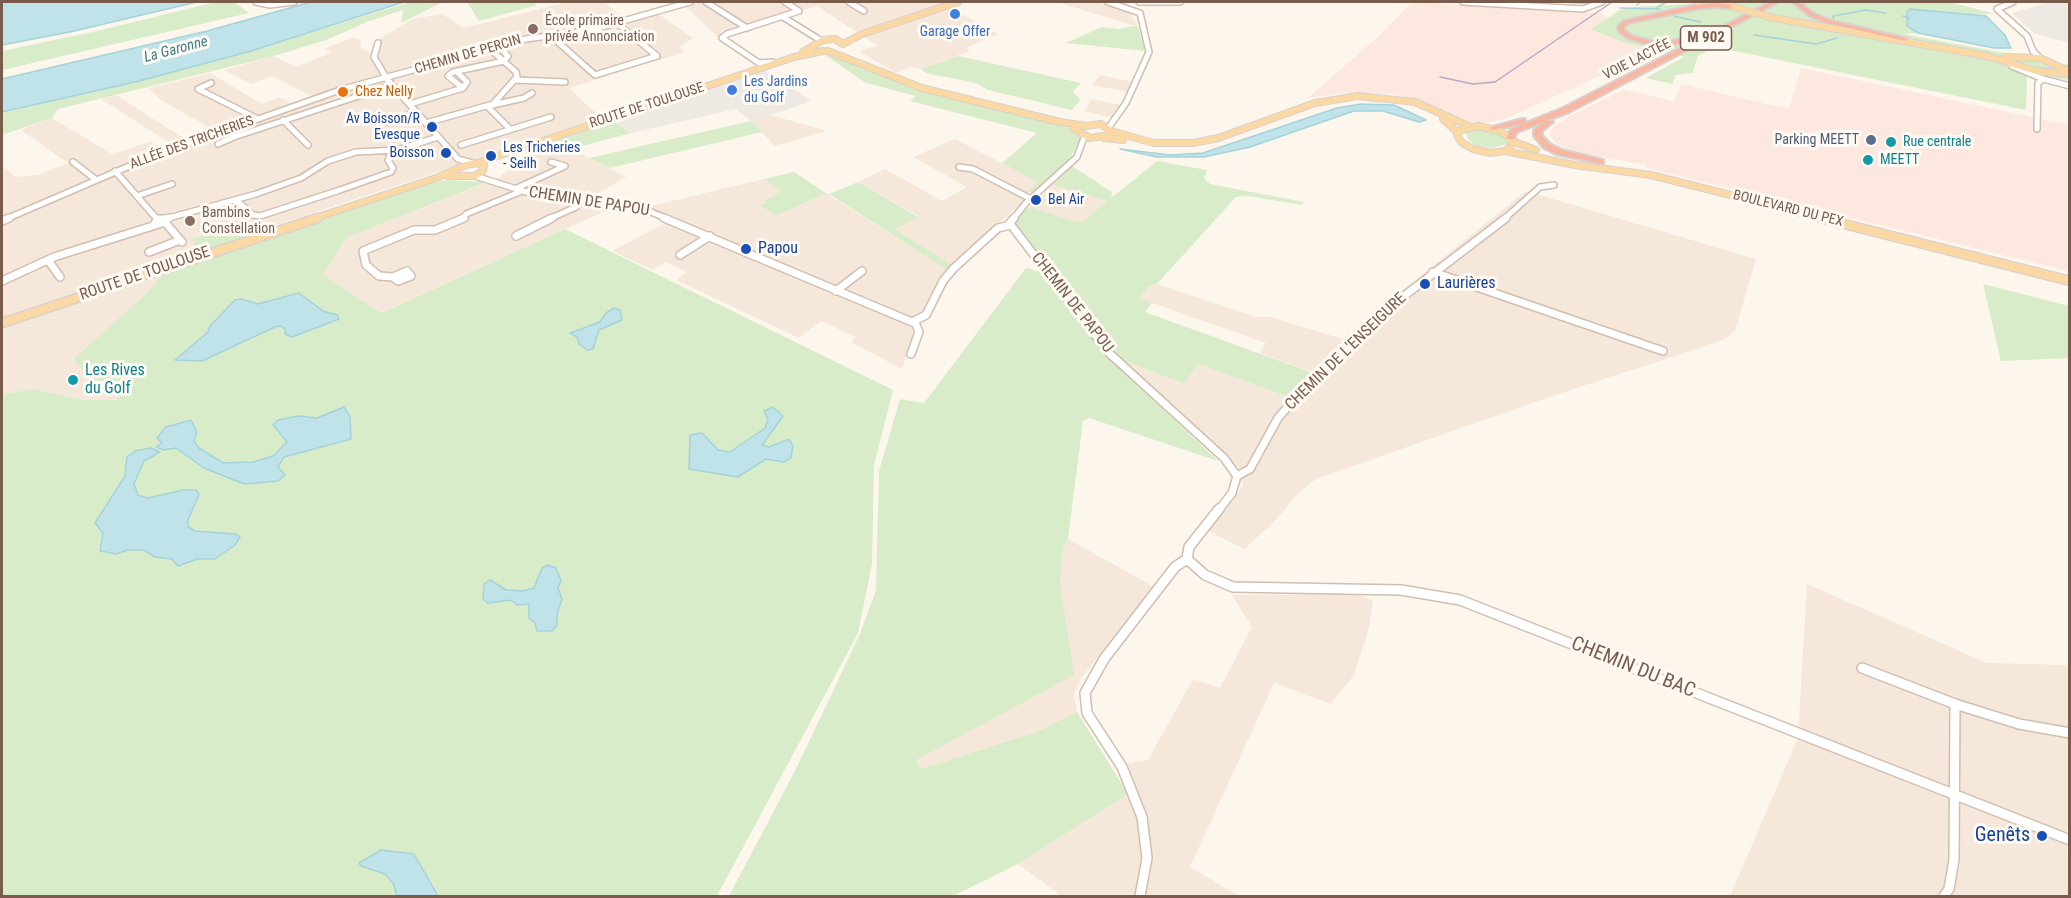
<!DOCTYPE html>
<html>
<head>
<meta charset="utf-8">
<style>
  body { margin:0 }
  #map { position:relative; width:2071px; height:898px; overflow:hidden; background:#fdf6ec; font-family:"Roboto Condensed",sans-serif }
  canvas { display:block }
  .frame { position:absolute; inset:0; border:3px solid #7a5c4d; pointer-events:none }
</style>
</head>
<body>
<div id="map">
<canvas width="2071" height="898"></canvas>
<div class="frame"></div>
</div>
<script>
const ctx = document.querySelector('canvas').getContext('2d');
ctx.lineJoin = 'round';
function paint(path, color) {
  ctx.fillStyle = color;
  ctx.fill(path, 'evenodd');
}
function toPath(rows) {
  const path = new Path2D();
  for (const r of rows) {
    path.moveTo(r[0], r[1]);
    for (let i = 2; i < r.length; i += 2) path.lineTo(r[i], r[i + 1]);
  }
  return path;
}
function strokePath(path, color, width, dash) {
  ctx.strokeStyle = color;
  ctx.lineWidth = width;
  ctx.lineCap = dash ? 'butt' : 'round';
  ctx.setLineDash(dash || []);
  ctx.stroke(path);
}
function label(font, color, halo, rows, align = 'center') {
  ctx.font = font + ' "Roboto Condensed",sans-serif';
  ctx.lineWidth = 6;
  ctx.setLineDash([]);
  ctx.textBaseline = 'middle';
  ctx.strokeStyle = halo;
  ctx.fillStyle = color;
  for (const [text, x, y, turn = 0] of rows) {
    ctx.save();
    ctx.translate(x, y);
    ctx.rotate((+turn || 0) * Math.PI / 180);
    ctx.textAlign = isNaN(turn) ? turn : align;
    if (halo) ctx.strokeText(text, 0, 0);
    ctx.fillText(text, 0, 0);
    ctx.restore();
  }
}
paint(toPath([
  [568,2,604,2,627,21,657,13,693,38,679,47,685,52,569,88,601,118,212,246,193,259,167,268,90,379,120,384,126,389,116,400,85,400,33,389,2,394,2,165,15,177,38,175,68,163,21,130,52,118,112,154,150,142,166,148,173,145,101,99,116,95,188,141,215,131,161,100,148,88,210,73,262,104,280,97,292,104,313,97,272,76,251,84,224,70,274,56,296,67,331,53,324,49,352,38,361,40,360,48,371,53,377,40,413,19,442,14,464,28],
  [689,2,950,2,943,4,998,34,966,48,970,51,921,69,912,67,895,73,859,51,878,46,817,6,719,38,685,6],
  [1057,2,1096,2,1128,11,1138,27],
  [1100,75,1133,82,1128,92,1092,85],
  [1091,99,1121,105,1111,118,1085,111],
  [771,115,826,131,775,146,752,122],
  [955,139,1039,182,1022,197,1024,201,952,265,895,229,918,216,858,182,885,169,942,201,967,187,913,157],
  [554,140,626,177,590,198,558,195,555,199,616,206,380,313,322,275,346,238,496,179],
  [764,179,783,191,764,199,776,216,826,193,947,270,921,315,902,369,851,342,856,337,821,321,799,338,676,280,687,272,665,262,653,270,612,251,675,218,647,207],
  [1053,185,1107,201,1081,223,1030,207],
  [1526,191,1756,259,1735,331,1723,340,1547,398,1316,479,1300,491,1275,521,1244,549,1209,531,1243,486,1239,469,1127,365,1128,362,1184,384,1198,364,1288,397,1312,372,1260,353,1266,343,1138,298,1149,285,1157,284,1256,317,1271,317,1342,339],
  [1068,539,1154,587,1081,678,1074,695,1077,712,1036,732,921,769,915,759,1073,675,1060,582,1063,550],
  [1807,584,1987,663,2069,665,2069,826,2067,826,2069,896,1730,896,1798,738],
  [1359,594,1373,601,1369,627,1354,675,1331,704,1274,683,1190,867,1239,896,1062,896,1018,864,1128,794,1128,763,1148,760,1193,679,1220,688,1252,627,1232,595]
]), '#f5e8da');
paint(toPath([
  [1412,2,1602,13,1628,44,1654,51,1505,119,1486,123,1471,122,1420,101,1392,94,1343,93,1308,98,1382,33],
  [1801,68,2069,125,2069,271,1647,168,1646,165,1574,152,1558,145,1550,136,1552,128,1570,116,1624,90,1674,101,1681,84,1789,109]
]), '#fde8e0');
paint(toPath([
  [2049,2,2069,2,2069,43,2034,33,2012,13],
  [763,69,811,101,752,122,736,109,631,133,612,121]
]), '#efe9e4');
paint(toPath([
  [216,2,234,2,249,13,2,70,2,51,97,31],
  [410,2,443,2,401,23,403,10,367,22,326,40,274,56,58,109,52,118,2,135,2,113,251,51],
  [467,2,533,2,537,5,479,21],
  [1725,2,1795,2,1797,4,1799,2,1950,2,1995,14,1952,15,1910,9,1907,12,1908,28,1918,33,1903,34,2069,65,2069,80,2027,76,2026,110,1715,47,1698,56,1692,73,1676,75,1672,84,1646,78,1684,57,1628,44,1591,29,1620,10,1635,7],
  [1134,26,1138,27,1145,51,1066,43,1102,27,1119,29],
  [817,53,836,55,868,71,925,90,1062,126,1078,132,1082,138,1065,166,1034,192,1026,193,1038,182,1002,163,1037,133,910,101,916,96,866,83,825,55,810,54],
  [958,56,1081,83,1073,91,1080,100,1072,110,988,90,976,83,926,73,921,69],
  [610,119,631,133,571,149,553,139],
  [751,121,762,132,610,168,589,158],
  [1474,129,1488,129,1506,137,1508,144,1491,148,1476,146,1468,139,1466,133],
  [1157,161,1207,170,1204,178,1210,184,1304,202,1302,205,1248,196,1236,197,1157,284,1149,286,1139,298,1152,303,1145,312,1313,373,1288,397,1198,364,1184,384,1128,362,1127,365,1091,327,1016,225,1017,216,1030,207,1081,223,1107,201,1053,185,1072,166,1112,192,1111,198],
  [794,172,826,193,776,216,760,205,767,203,764,200,782,191,764,179],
  [448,180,487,182,346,238,323,275,381,313,565,229,893,390,874,465,872,564,858,633,717,896,2,896,2,394,33,389,85,400,116,400,125,388,120,384,90,379,74,359,148,292,167,268,420,185],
  [858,182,918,217,895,229,952,265,947,270,829,194],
  [245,221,255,234,198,254,193,239],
  [1026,268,1041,272,1115,364,1218,461,1089,418,1083,421,1068,539,1063,550,1060,582,1074,675,916,760,921,769,1036,732,1077,712,1128,794,1018,864,953,896,729,896,796,769,860,634,876,590,879,471,900,399,924,403],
  [1983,284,2069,306,2069,358,2001,361]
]), '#d8ecc9');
const water = toPath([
  [2,2,197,2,70,32,2,45,2,2],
  [311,2,404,2,251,51,139,81,2,112,2,79,207,31,311,2],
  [1910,9,1986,16,2005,35,2011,48,1994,48,1918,33,1907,26,1907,12,1910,9],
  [1361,104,1394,105,1426,120,1419,122,1383,111,1354,111,1250,147,1204,157,1157,157,1120,149,1170,155,1203,153,1337,108,1361,104],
  [299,293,323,311,337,315,339,319,292,337,285,334,285,329,281,326,275,327,202,361,175,360,208,332,210,326,235,300,241,299,258,304,299,293],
  [614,308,620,310,622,320,599,330,593,349,587,350,579,344,577,337,570,333,600,322,606,313,614,308],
  [344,407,350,417,351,439,284,457,278,467,285,475,278,481,244,484,204,468,176,448,164,450,156,447,162,443,157,438,166,427,191,420,197,432,194,441,199,448,223,463,253,462,273,456,287,442,273,425,278,420,298,416,317,418,344,407],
  [773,407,783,416,762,445,769,447,789,439,793,446,791,458,784,462,766,459,738,477,689,469,690,435,702,433,718,450,730,452,765,428,768,419,764,411,773,407],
  [151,448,160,452,144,461,134,484,138,495,148,498,183,490,196,490,199,494,188,520,188,527,195,531,236,534,240,537,235,545,215,559,197,559,178,566,172,559,155,557,144,550,128,550,116,554,100,551,103,533,95,523,125,476,127,457,135,451,151,448],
  [548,565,556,568,561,581,558,588,562,599,557,614,557,625,552,631,537,631,535,623,529,618,529,604,517,605,511,600,488,603,483,599,484,584,490,580,506,590,523,591,534,588,542,568,548,565],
  [381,850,414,854,438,896,397,896,393,883,385,874,361,866,359,863,381,850]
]);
paint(water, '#bfe3e8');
strokePath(water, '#a5d3da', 1.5);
strokePath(toPath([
  [1564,2,1590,4],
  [1637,5,1640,2],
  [1657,7,1667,2],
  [1620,8,1660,9],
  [1674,16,1700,22],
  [1903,16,1909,18],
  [1834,19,1833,16,1866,10,1885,13],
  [1754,35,1816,44,1837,38]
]), '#a5d3da', 1.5);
const minorFar2 = toPath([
  [256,2,270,5,294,2],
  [706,2,747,28],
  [849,2,864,11],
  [1108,2,1140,13,1149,52,1126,103,1109,127],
  [1139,2,1180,2],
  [1463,2,1583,9,1602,2],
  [2013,2,1997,9,2027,36,2033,51,2040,58],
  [783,17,820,40],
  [550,35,595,75,657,56,617,23],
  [378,43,374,57,387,79,458,159,472,163],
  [498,46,508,56,504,61],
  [772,62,759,63,722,38,727,34,799,11,785,2],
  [2012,66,2043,79,2070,86],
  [458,73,467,82,463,88,448,76,453,72,504,61],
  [515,80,565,82],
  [211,83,198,89,256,118],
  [410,104,463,88],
  [487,106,510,129],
  [488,106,524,98,532,93],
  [283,120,308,145],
  [386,122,417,112],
  [426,123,493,104,517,77,516,72,490,49],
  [2037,129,2038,83,2043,79],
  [227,130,234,137,392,85],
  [218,144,234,137],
  [461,145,551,117],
  [73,162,95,179],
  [959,167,973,169,1031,199],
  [115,171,157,219],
  [475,176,526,192,614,203,646,210,668,219],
  [515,189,565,166,551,162],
  [137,196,172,184],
  [237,201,253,215,260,216,340,190,391,172,393,168,388,160,393,150],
  [6,219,148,158,340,90,526,39,591,30,690,2],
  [159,219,165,219],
  [165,219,256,194,301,178,328,161,356,152,397,150,438,137],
  [463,219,466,214,522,191],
  [549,219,576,207,583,200],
  [1013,219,1026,203,1077,157,1085,135],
  [1504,219,1540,187,1554,185]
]);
const minorFar1 = toPath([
  [664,218,912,322,926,315,943,281,954,268,998,228,1011,225,1108,352,1224,458,1237,476],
  [165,219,169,218],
  [2,221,9,218],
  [164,221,182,242],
  [1008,225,1014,218],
  [516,236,552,218],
  [149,252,180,240],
  [680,255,710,236],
  [48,260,60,277],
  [407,271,411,276,398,281,393,277,407,271],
  [1433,272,1663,351],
  [393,277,379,276,366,265,363,251,414,230,435,230,464,218],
  [2,281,54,257,162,223,165,219,159,219,155,223],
  [836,291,862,271],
  [911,354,919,332,915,322],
  [1237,476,1250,469,1278,418,1306,386,1404,296,1506,218],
  [1218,511,1232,493,1237,476]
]);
const minor = toPath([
  [1187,559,1205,575,1233,587,1401,590,1460,600,2070,840],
  [1187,559,1189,547,1219,509],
  [1862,668,1955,704,2019,724,2070,733],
  [1140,896,1147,858,1142,817,1122,767,1087,713,1085,693,1104,659,1175,567,1187,559],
  [1944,896,1949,889,1954,859,1955,704]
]);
const majorFar1 = toPath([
  [1698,2,1708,2],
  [1717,2,1734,7],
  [1769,17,1987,56,2036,71,2070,74],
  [843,44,862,34,958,2],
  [828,51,922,88,1060,122,1086,126,1101,124,1111,131],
  [803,52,823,40,835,39,843,44],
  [2005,57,2040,58,2066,70],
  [1443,119,1458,133],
  [1478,126,1500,131,1510,138,1512,145,1505,151,1490,153,1473,149,1461,142,1457,135,1461,130,1478,126],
  [1073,128,1090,138,1109,135],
  [1111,131,1154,143,1193,143,1218,138,1315,103,1358,96,1415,102,1471,127],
  [1104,138,1123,140],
  [1512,141,1536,150],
  [1505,151,1575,165,1651,175,1826,219],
  [477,163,794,57,823,51],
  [448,176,475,176,483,171,484,166],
  [312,219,436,178,466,165,477,163,484,166]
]);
const major = toPath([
  [1820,218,2070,281],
  [2,323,317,218]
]);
const highway = toPath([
  [1771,2,1778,2,1569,112,1547,120,1553,122,1542,131,1542,136,1550,144,1562,150,1603,160,1603,164,1556,154,1544,148,1534,136,1534,130,1546,121,1517,132,1513,140,1506,138,1511,129,1563,108,1771,2],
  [1793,2,1799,2,1814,14,1832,21,1908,39,1905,41,1828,23,1810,16,1793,2],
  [1715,3,1734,5,1737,7,1734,9,1715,7,1696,9,1628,23,1624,27,1625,31,1632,36,1654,42,1665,43,1697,35,1699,36,1699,38,1665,47,1653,46,1628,38,1619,32,1618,27,1624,21,1696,5,1715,3],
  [1522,119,1525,119,1525,123,1493,130,1489,128,1522,119]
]);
strokePath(minorFar2, '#d1beb0', 8);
strokePath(minorFar1, '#d1beb0', 10);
strokePath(minor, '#d1beb0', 12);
strokePath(majorFar1, '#dad1cd', 8);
strokePath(major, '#dad1cd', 11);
strokePath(highway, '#dad1cd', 4);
strokePath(minorFar2, '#fff', 5);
strokePath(minorFar1, '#fff', 7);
strokePath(minor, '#fff', 9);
strokePath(majorFar1, '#fbd9a5', 6);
strokePath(major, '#fbd9a5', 8);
paint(highway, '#f7b7a3');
strokePath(toPath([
  [1440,77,1473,84,1495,82,1612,2]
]), '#b9a8c9', 1.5);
const majorBridge = toPath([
  [1734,7,1769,17]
]);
strokePath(majorBridge, '#dad1cd', 8, []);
strokePath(majorBridge, '#fbd9a5', 6);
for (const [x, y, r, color] of [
  [955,14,6,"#3f7fe0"],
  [533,29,6,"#8d6e63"],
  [732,90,6,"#3f7fe0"],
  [343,92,6,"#e8710a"],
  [432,127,6,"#1a4fb4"],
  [1871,140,6,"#5c6f8a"],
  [1891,142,6,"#0f9aa8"],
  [446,153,6,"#1a4fb4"],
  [491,156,6,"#1a4fb4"],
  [1868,160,6,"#0f9aa8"],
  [1036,200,6,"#1a4fb4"],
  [190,221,6,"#8d6e63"],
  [746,249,6,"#1a4fb4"],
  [1425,284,6,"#1a4fb4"],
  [73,380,6,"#0f9aa8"],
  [2042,836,6,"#1a4fb4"]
]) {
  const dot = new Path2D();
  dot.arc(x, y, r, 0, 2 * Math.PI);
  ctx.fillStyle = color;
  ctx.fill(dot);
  strokePath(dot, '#fffaf3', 2);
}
label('14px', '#785e54', '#fffaf3', [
  ["École primaire",545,21],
  ["privée Annonciation",545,37],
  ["Bambins",202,213],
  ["Constellation",202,229]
], 'left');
label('14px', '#366cbe', '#fffaf3', [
  ["Garage Offer",955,32],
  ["Les Jardins",744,82,"left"],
  ["du Golf",744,98,"left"]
]);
label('14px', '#7a5c4d', '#fffaf3', [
  ["CHEMIN DE PERCIN",468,55,-16],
  ["VOIE LACTÉE",1637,60,-27],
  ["ROUTE DE TOULOUSE",647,106,-18],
  ["ALLÉE DES TRICHERIES",192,143,-20],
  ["BOULEVARD DU PEX",1788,209,14]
]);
label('14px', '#c56008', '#fffaf3', [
  ["Chez Nelly",355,92]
], 'left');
label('14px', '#164399', '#fffaf3', [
  ["Av Boisson/R",420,119],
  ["Evesque",420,135],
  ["Les Tricheries",503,148,"left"],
  ["- Seilh",503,164,"left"],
  ["Boisson",434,153],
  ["Bel Air",1048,200,"left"]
], 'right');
label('14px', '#4e5e75', '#fffaf3', [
  ["Parking MEETT",1859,140]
], 'right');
label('14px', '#0d838f', '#fffaf3', [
  ["Rue centrale",1903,142],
  ["MEETT",1880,160]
], 'left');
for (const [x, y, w] of [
  [1706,38,51]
]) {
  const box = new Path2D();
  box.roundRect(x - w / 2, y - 12, w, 24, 4.5);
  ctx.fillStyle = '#fffaf3';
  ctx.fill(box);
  strokePath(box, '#7a5c4d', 1.5);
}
label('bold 15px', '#7a5c4d', null, [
  ["M 902",1706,38]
]);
label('italic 15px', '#437c86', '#fffaf3', [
  ["La Garonne",176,50,-15]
]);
label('16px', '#7a5c4d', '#fffaf3', [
  ["CHEMIN DE PAPOU",589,202,9],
  ["ROUTE DE TOULOUSE",145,274,-19],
  ["CHEMIN DE PAPOU",1072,303,52],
  ["CHEMIN DE L'ENSEIGURE",1346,352,-44]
]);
label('16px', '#164399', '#fffaf3', [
  ["Papou",758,249],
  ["Laurières",1437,284]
], 'left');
label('16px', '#0d838f', '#fffaf3', [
  ["Les Rives",85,371],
  ["du Golf",85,389]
], 'left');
label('20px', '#7a5c4d', '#fffaf3', [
  ["CHEMIN DU BAC",1633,668,22]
]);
label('20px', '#164399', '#fffaf3', [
  ["Genêts",2030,836]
], 'right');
</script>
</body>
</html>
